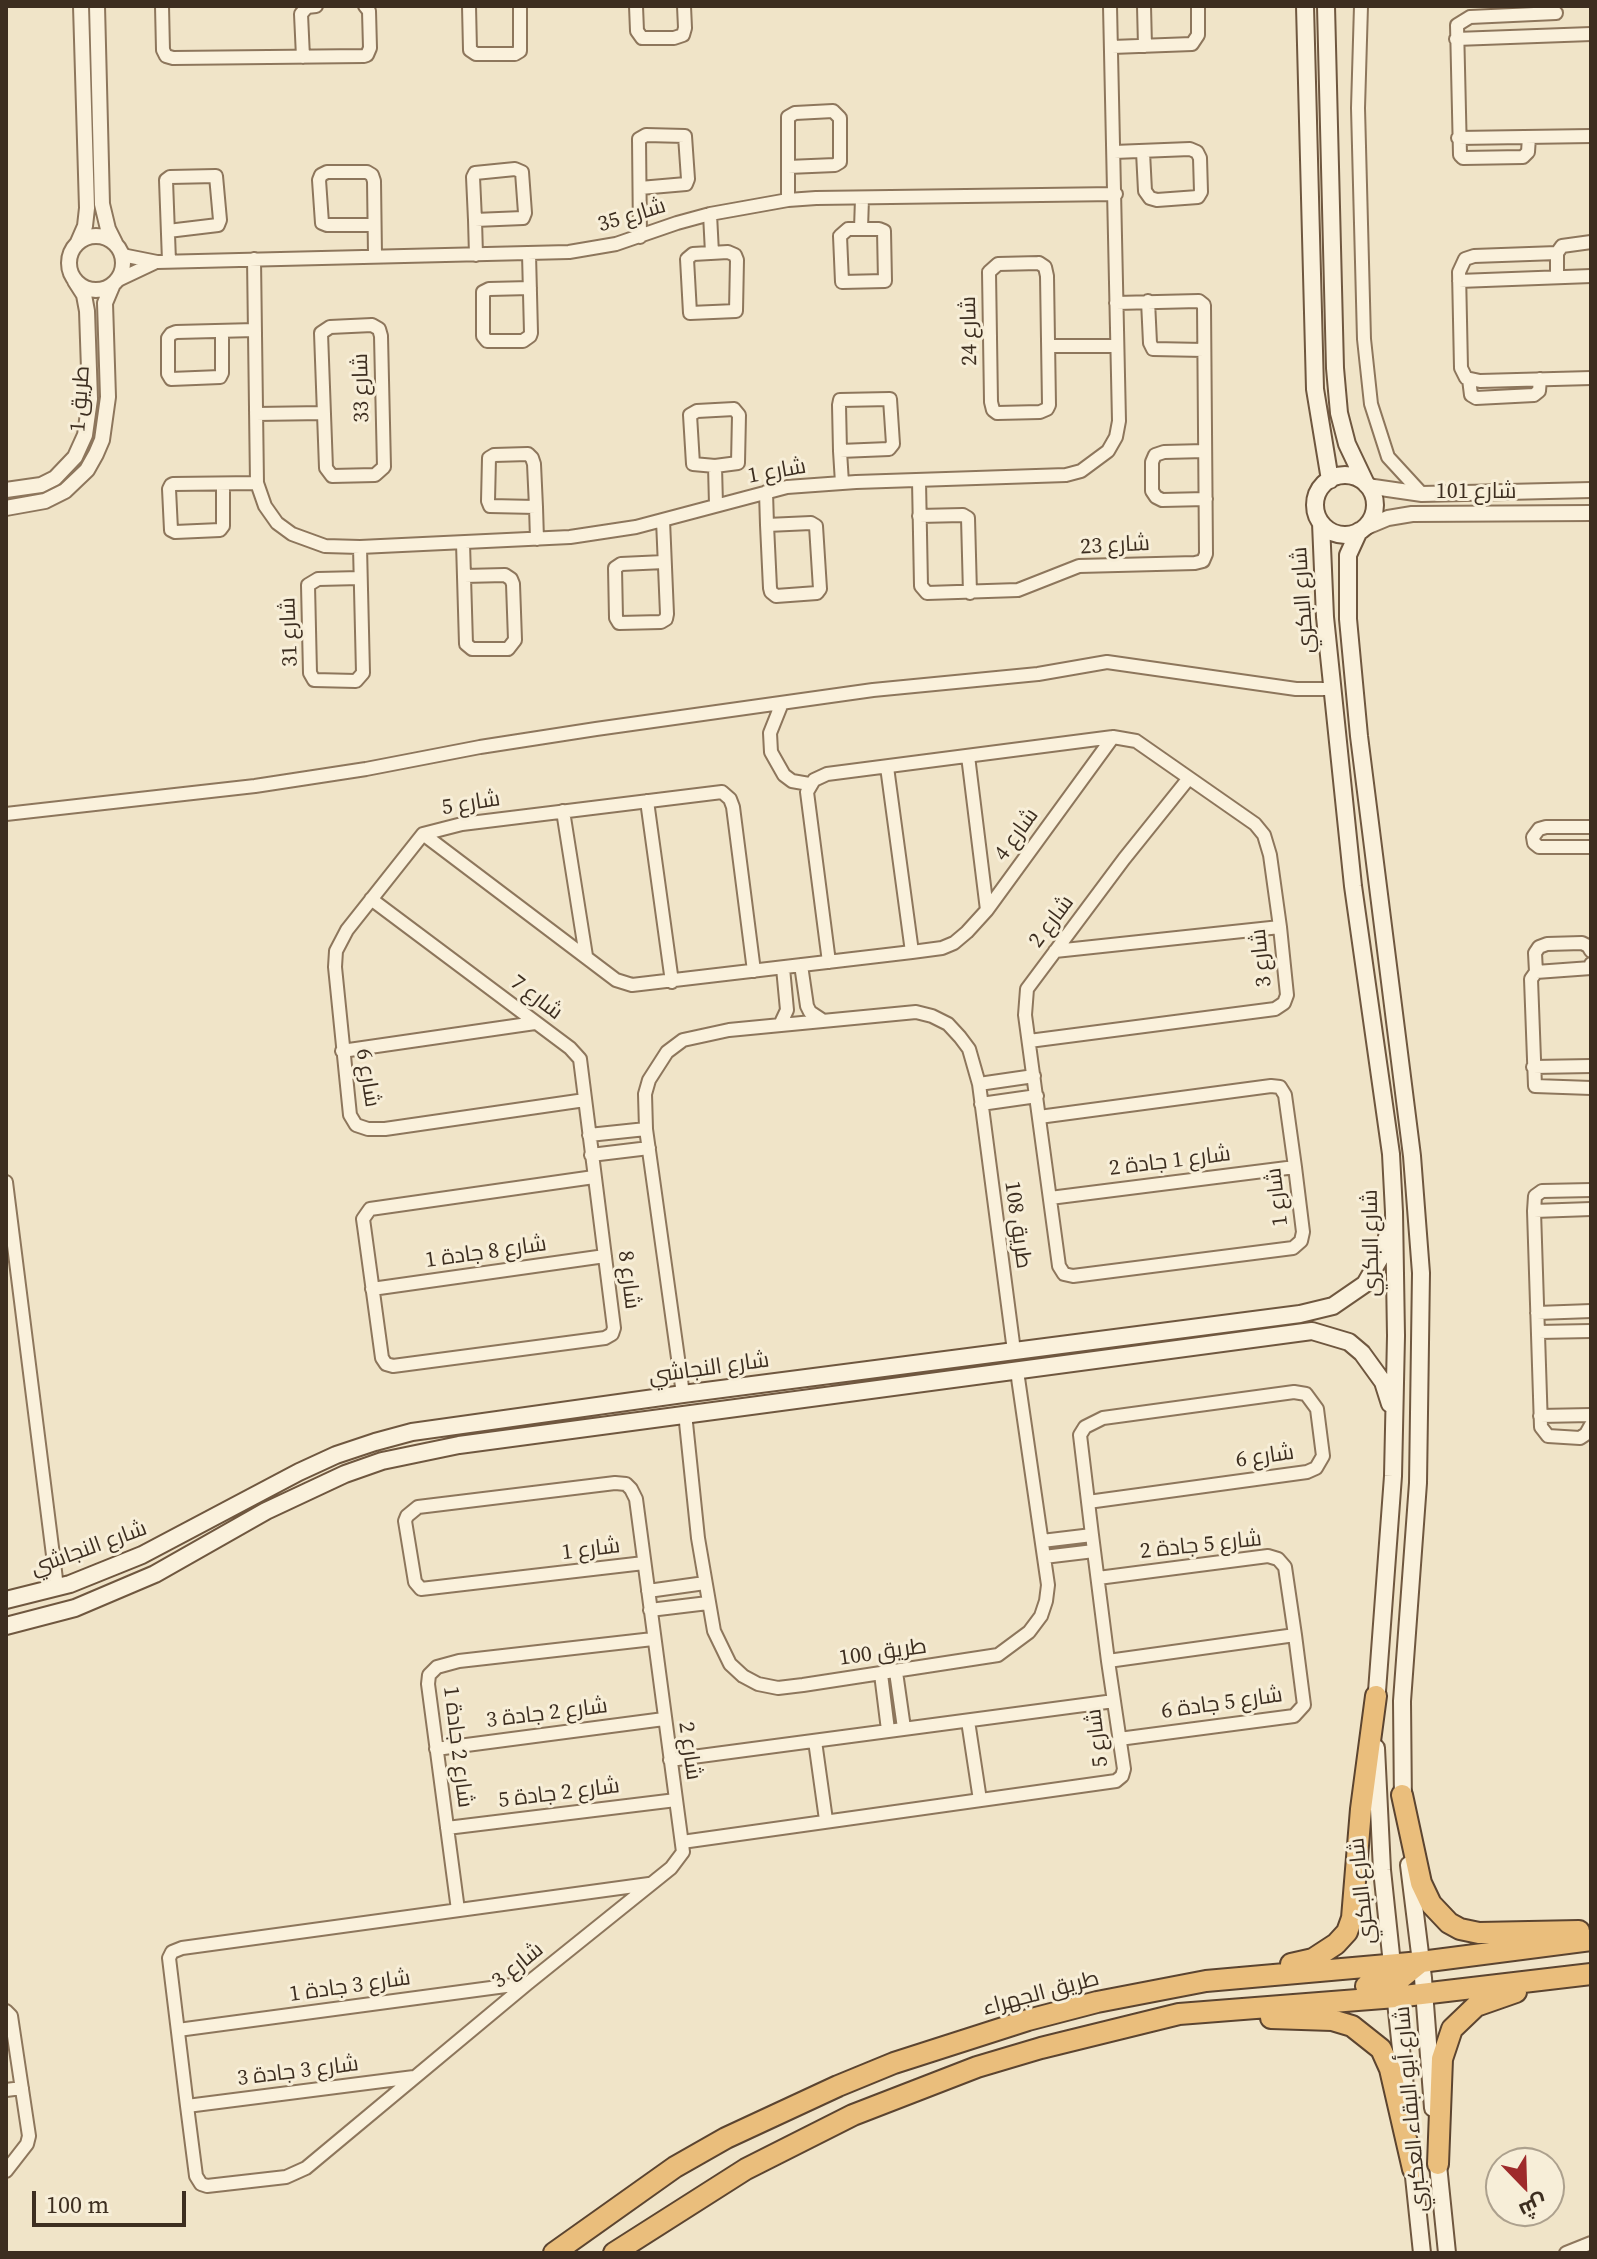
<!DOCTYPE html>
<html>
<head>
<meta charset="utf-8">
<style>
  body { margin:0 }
  #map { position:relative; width:1597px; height:2259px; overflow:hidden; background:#f0e4c8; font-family:"Source Serif 4",Cairo,serif }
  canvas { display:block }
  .frame { position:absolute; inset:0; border:8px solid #3d2e20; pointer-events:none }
  .north { position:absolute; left:1485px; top:2147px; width:80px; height:80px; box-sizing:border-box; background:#f7eed8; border:2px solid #ada18e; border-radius:50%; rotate:157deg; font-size:22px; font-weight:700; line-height:32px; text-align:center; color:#3d2e20 }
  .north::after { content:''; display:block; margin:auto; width:28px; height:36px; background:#9e2a2b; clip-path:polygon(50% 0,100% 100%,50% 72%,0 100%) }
  .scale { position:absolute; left:32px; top:2191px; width:154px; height:36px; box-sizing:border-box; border:4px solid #3d2e20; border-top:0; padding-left:10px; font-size:24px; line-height:28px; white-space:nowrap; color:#3d2e20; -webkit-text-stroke:6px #f7eed8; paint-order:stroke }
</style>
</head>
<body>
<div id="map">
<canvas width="1597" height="2259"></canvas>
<div class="frame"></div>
<div class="north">ش</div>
<div class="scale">100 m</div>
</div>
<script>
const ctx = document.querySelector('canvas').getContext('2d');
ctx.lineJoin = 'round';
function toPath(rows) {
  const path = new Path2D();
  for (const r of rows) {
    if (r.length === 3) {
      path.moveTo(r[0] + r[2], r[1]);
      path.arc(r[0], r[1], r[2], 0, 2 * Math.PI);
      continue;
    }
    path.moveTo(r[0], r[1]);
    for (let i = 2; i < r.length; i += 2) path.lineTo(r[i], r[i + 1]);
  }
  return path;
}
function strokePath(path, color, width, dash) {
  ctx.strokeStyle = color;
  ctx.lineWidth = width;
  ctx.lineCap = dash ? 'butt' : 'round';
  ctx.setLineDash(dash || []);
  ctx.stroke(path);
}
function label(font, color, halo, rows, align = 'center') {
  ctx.font = font + ' "Source Serif 4",Cairo,serif';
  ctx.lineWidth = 6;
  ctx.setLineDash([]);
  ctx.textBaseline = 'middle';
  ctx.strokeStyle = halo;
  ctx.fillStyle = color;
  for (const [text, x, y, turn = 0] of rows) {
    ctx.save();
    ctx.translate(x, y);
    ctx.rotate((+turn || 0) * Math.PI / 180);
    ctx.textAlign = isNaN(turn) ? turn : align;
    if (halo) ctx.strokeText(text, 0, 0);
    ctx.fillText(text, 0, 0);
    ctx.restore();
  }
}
const minor = toPath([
  [162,6,163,50,166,56,173,58,364,56,367,55,370,48,369,11,365,6],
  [469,6,470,50,476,54,515,54,520,51,520,6],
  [636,6,637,31,642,38,674,38,683,35,685,28,684,6],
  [1144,6,1145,46],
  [1361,6,1358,108,1364,339,1371,404,1388,457,1422,494],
  [1456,39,1591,34],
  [1112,47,1192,44,1198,35,1198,6],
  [303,57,301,14,307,7,316,6],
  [833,111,840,118,840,162,835,165,788,167,788,117,795,113,833,111],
  [1529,137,1528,152,1523,157,1463,158,1460,155,1457,25,1470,17,1556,13],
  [1458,138,1591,136],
  [1114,152,1190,149,1197,152,1200,158,1201,192,1198,197,1157,200,1150,198,1145,191,1143,152],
  [788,167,788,200],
  [640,188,686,184,688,179,685,136,646,135,639,139,640,237],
  [710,214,712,253],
  [475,220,523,218,525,213,522,172,515,169,475,173,473,177,475,220,476,255],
  [374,225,327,225,322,223,319,180,321,175,327,172,367,172,372,175,374,181,375,255],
  [848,229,879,229,884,231,885,281,842,282,840,236,848,229],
  [861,229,862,198],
  [168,231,218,225,220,220,216,176,170,177,166,180,169,261],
  [728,252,735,255,737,260,736,311,690,313,687,259,693,254,728,252],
  [1557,253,1474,256,1465,259,1459,272,1461,368,1466,378,1480,381,1591,378],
  [529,254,531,333,530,336,523,341,487,341,483,336,483,292,489,289,530,288],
  [122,255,157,262,569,252,616,244,677,223,710,214,788,200,816,198,1116,194],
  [254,259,257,483,265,506,277,523,292,534,325,546,360,547,570,537,636,527,787,487,856,482,1066,475,1081,471,1108,451,1116,437,1119,421,1110,6],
  [1039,263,1045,267,1047,276,1049,405,1047,409,1040,412,997,413,993,410,991,402,989,272,998,264,1039,263],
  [1557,277,1557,253,1562,246,1591,242],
  [118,280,154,263],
  [1459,281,1591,276],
  [1148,301,1150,343,1153,349,1204,350],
  [372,325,379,329,381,336,384,467,375,475,332,476,326,468,321,333,330,327,372,325],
  [222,331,222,373,220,377,171,379,168,374,168,338,171,334,176,332,255,330],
  [1049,346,1117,346],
  [1469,379,1471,395,1476,398,1534,395,1539,391,1540,379],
  [734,409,739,415,738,463,715,466,693,464,690,415,697,411,734,409],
  [256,414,324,413],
  [840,451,889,449,893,444,890,399,840,400,839,405,840,451,842,483],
  [1205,451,1164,452,1155,455,1152,462,1152,491,1156,497,1162,500,1206,499],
  [715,466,716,505],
  [919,481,921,586,927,593,1018,590,1079,566,1195,563,1203,561,1206,554,1204,305,1199,301,1116,303],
  [223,484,223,526,220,530,175,532,171,530,169,489,171,485,173,484,257,483],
  [766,492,767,525,770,588,771,592,776,596,817,593,820,589,816,526,811,523,767,525],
  [536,507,490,506,488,501,489,458,494,455,528,454,532,458,534,464,536,507,537,539],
  [919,516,963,515,968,518,970,593],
  [663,520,667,614,666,619,661,622,619,623,616,618,615,568,621,564,664,562],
  [463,543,466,644,472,649,508,649,515,640,513,584,511,579,505,575,464,576],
  [360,578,318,579,308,585,310,673,314,680,356,681,363,673,360,547],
  [782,703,770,733,771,752,784,775,792,781,809,784],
  [968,756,987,910],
  [887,767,912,952],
  [647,801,672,982],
  [563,811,586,956],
  [6,814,255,786,366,769,480,747,596,729,873,690,1038,674,1107,662,1296,689,1332,689],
  [1591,827,1546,827,1539,829,1533,837,1534,843,1539,847,1591,847],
  [423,834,616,980,632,985,912,952,942,948,954,943,967,932,987,910,1113,737],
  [371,899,570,1048,580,1059,614,1328,612,1334,605,1338,393,1366,386,1364,382,1358,364,1226,363,1219,370,1209,594,1177],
  [1055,951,1280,927],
  [829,962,807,792,814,780,827,774,1113,737,1136,741,1255,824,1264,835,1270,855,1280,927,1287,995,1284,1003,1275,1009,1029,1041],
  [1591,964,1591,968,1536,972,1531,979,1535,1086,1591,1088],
  [801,965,807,1006,810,1012,822,1020],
  [1536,972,1535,953,1539,947,1547,944,1582,943,1588,946,1591,951],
  [780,1025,787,1010,783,968],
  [342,1051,535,1023],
  [1533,1067,1591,1066],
  [979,1084,1034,1076],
  [585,1100,385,1129,368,1129,356,1125,350,1115,335,967,336,951,347,930,423,834,462,824,722,792,730,799,733,807,754,971],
  [981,1104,1037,1096],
  [1039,1117,1271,1086,1280,1087,1285,1095,1295,1167,1303,1232,1301,1241,1293,1248,1073,1276,1064,1274,1059,1266,1025,1015,1027,989,1124,859,1189,778],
  [589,1135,646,1129],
  [591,1155,649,1148],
  [6,1182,57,1587],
  [1591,1190,1542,1191,1535,1196,1534,1211,1541,1427,1548,1436,1580,1438,1586,1434,1591,1425],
  [1050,1198,1295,1167],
  [1534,1211,1591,1209],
  [372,1289,605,1256],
  [1537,1313,1591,1311],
  [1538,1332,1591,1331],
  [683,1394,646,1129,645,1094,649,1080,667,1052,683,1040,729,1030,916,1012,932,1016,948,1024,960,1037,969,1049,979,1084,1014,1351],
  [685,1413,698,1538,714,1631,730,1664,743,1676,758,1684,778,1688,803,1685,998,1655,1029,1632,1041,1616,1046,1601,1048,1585,1017,1371],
  [1540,1416,1591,1415],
  [1042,1541,1092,1535],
  [1044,1557,1094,1551],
  [644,1563,421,1589,415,1582,405,1521,407,1516,418,1507,615,1483,626,1484,631,1489,636,1499,683,1852,671,1868,528,1983,306,2168,286,2177,207,2186,201,2184,196,2176,187,2106,169,1958,172,1952,182,1948,649,1884],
  [1098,1578,1268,1556,1278,1559,1285,1567,1295,1635,1304,1705,1294,1716,1119,1739],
  [648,1591,705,1583],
  [650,1610,708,1603],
  [1108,1661,1295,1635],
  [896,1672,904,1728],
  [881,1674,888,1730],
  [968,1721,980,1800],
  [815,1741,826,1820],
  [436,1749,664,1719],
  [670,1760,1114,1701],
  [447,1828,676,1800],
  [682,1842,1116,1781,1122,1776,1124,1769,1108,1661,1092,1535,1080,1435,1085,1427,1103,1418,1294,1392,1306,1394,1317,1409,1323,1456,1316,1468,1307,1472,1088,1502],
  [458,1910,428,1684,429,1675,437,1667,459,1661,653,1639],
  [6,2011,11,2016,29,2136,27,2144,6,2171],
  [178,2030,528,1983],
  [6,2090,22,2088],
  [187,2106,414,2077],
  [1566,2253,1591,2243]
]);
const tertiary = toPath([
  [97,6,102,204,108,229,115,243],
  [96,263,27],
  [78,242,85,226,87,208,81,6],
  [1367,486,1422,494,1591,490],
  [6,490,41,485,55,478,75,457,85,435,90,399,87,311,84,295,75,281],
  [6,508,45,501,65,491,87,470,96,454,102,440,108,397,105,303,113,284],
  [1364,528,1388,518,1412,514,1591,513]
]);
const secondary = toPath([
  [1305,6,1315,389,1330,480],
  [1326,6,1335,368,1339,413,1347,444,1366,484],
  [1345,505,30],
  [1321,523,1325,617,1353,886,1391,1154,1394,1212,1396,1336,1393,1476,1376,1705],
  [1359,531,1348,555,1348,619,1359,736,1412,1156,1421,1273,1418,1483,1402,1701,1403,1806],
  [6,1600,70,1584,142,1555,299,1472,336,1455,375,1442,412,1432,683,1394,1300,1314,1333,1306,1365,1284,1383,1253,1388,1233],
  [6,1626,75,1608,155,1574,266,1511,345,1474,382,1461,459,1445,1312,1331,1349,1342,1362,1353,1383,1382,1390,1404],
  [1376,1748,1382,1870,1408,2115],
  [1409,1865,1423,1978,1433,2108],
  [1437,2155,1447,2253],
  [1412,2158,1422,2253]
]);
const trunk = toPath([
  [1402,1795,1421,1883,1431,1904,1449,1923,1460,1929,1479,1933,1579,1931],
  [1291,1964,1313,1959,1336,1944,1347,1932,1352,1918,1361,1809,1376,1696],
  [1366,1986,1395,1983,1421,1962],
  [1271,2018,1332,2020,1352,2026,1381,2049,1390,2069,1413,2169],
  [1438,2164,1442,2059,1452,2029,1476,2006,1516,1992],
  [554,2253,675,2167,726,2138,838,2086,894,2063,1028,2020,1097,2002,1206,1981,1421,1962,1591,1940],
  [614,2253,746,2169,853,2115,977,2067,1041,2048,1179,2014,1396,1997,1591,1974]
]);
strokePath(minor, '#8d765c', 16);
strokePath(tertiary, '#8d765c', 18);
strokePath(secondary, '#6f573f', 20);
strokePath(trunk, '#5b4430', 24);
strokePath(minor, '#faf1dc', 12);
strokePath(tertiary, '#faf1dc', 14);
strokePath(secondary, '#faf1dc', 16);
strokePath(trunk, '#eabe7c', 20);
label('22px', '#3d2e20', '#f7eed8', [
  ["شارع 35",632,216,-17],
  ["شارع 24",970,331,-91],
  ["شارع 33",362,388,-91],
  ["طريق 1",81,399,-86],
  ["شارع 1",777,472,-10],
  ["شارع 101",1476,492],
  ["شارع 23",1115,546,-3],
  ["شارع البكري",1304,600,-94],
  ["شارع 31",290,632,-92],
  ["شارع 5",471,804,-9],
  ["شارع 4",1017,835,-54],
  ["شارع 2",1052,922,-53],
  ["شارع 3",1262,958,-96],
  ["شارع 7",536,998,37],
  ["شارع 6",367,1078,81],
  ["شارع 1 جادة 2",1170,1162,-7],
  ["شارع 1",1278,1197,-97],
  ["طريق 108",1017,1225,82],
  ["شارع البكري",1372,1243,-91],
  ["شارع 8 جادة 1",486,1253,-8],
  ["شارع 8",628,1280,83],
  ["شارع النجاشي",709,1369,-8],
  ["شارع 6",1265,1457,-8],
  ["شارع 5 جادة 2",1201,1546,-6],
  ["شارع النجاشي",89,1549,-20],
  ["شارع 1",591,1550,-7],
  ["طريق 100",883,1653,-8],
  ["شارع 5 جادة 6",1222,1704,-8],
  ["شارع 2 جادة 3",547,1714,-7],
  ["شارع 5",1098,1738,-97],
  ["شارع 2 جادة 1",457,1747,83],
  ["شارع 2",689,1751,82],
  ["شارع 2 جادة 5",559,1794,-7],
  ["شارع البكري",1363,1891,-96],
  ["شارع 3",518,1966,-39],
  ["شارع 3 جادة 1",350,1987,-8],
  ["طريق الجهراء",1041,1994,-15],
  ["شارع 3 جادة 3",298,2072,-7],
  ["شارع أبو البقاء العكبري",1412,2109,-95]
]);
</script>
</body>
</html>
